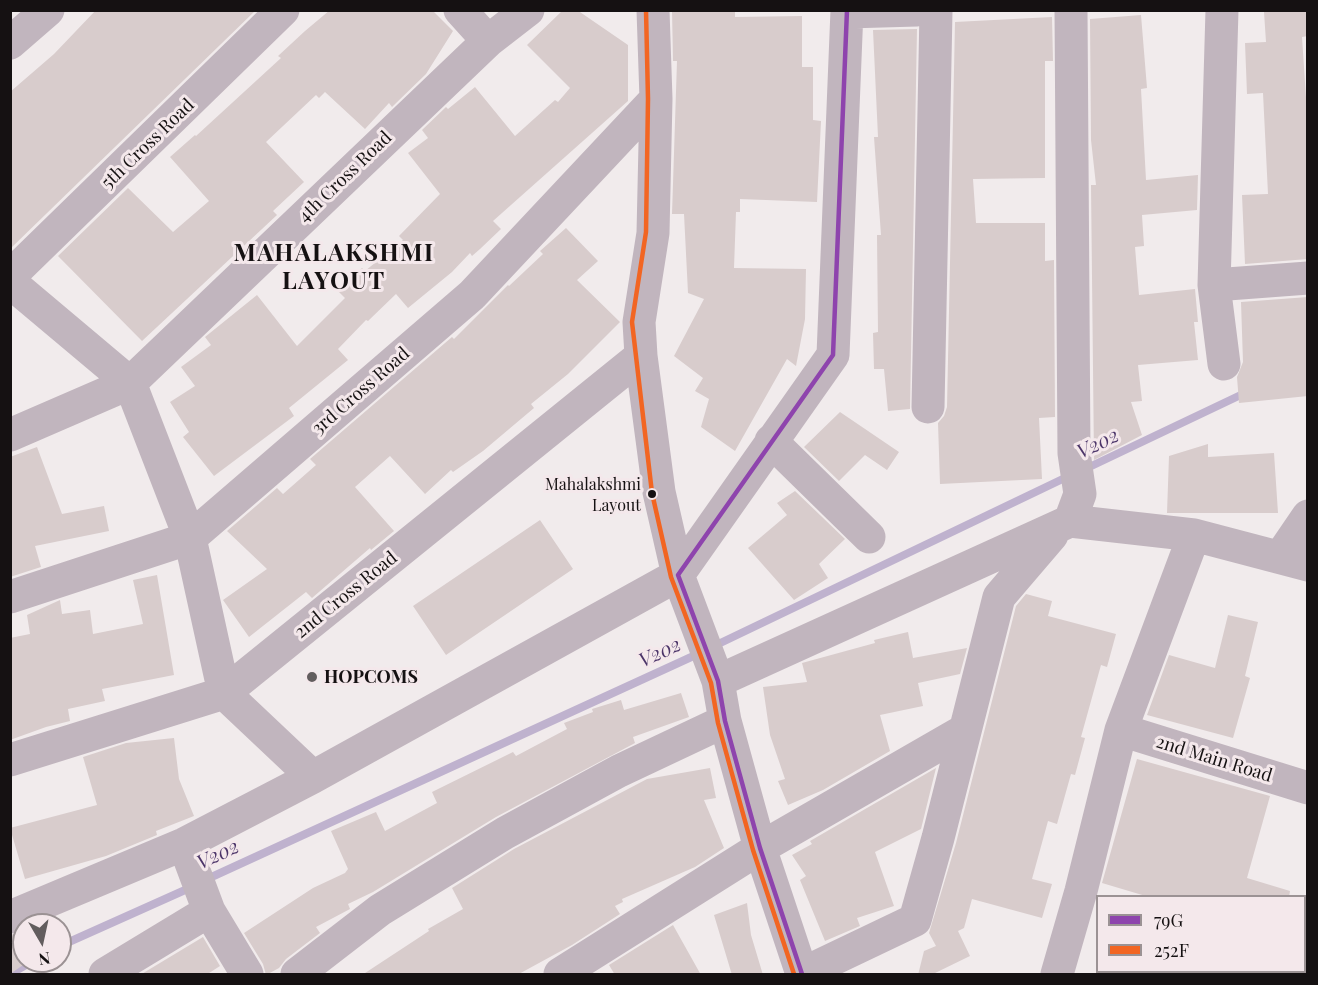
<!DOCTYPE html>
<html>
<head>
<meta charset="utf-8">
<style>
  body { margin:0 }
  #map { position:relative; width:1318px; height:985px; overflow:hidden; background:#f1ebec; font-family:"Playfair Display",serif }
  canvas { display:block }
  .frame { position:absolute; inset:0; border:12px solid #151112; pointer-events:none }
  .legend { position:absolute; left:1096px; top:895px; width:210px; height:78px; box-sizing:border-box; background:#f4e8eb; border:2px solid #9b9294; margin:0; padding:8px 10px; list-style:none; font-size:18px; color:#151112 }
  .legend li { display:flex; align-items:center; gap:12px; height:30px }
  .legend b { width:30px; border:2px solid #9b9294 }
  .north { position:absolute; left:12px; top:913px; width:60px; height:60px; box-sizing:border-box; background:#f4e8eb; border:2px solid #9b9294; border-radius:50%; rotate:171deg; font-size:16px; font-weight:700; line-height:24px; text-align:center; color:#151112 }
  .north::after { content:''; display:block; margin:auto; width:21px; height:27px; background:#625d5e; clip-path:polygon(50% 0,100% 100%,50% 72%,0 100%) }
</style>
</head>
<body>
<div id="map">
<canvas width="1318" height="985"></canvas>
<div class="frame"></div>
<ul class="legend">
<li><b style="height:8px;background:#8e44ad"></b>79G</li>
<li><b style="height:8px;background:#f26522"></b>252F</li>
</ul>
<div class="north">N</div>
</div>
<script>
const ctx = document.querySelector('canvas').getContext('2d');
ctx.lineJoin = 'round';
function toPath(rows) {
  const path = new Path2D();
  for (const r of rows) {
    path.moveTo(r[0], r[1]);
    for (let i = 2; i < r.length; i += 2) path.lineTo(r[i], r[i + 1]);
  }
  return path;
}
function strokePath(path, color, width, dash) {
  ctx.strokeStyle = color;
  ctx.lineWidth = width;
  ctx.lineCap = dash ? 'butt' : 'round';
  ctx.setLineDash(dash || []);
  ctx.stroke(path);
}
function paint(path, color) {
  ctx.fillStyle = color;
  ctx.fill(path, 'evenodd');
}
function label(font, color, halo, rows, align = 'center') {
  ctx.font = font + ' "Playfair Display",serif';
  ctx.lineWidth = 6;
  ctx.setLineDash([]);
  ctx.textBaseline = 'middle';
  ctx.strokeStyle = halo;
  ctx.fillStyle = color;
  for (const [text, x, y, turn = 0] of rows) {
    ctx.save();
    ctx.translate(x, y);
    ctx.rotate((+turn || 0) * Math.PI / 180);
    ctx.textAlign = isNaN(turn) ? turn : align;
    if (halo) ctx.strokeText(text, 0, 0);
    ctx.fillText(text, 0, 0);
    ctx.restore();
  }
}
strokePath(toPath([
  [1083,470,1247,392],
  [712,647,1071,475],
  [205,880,700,653],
  [60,946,194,886],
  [10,974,33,961]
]), '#bfb2ce', 8);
paint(toPath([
  [96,10,256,10,10,249,10,92,54,54],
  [330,10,432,10,453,31,426,74,392,107,389,103,365,129,325,92,319,98,316,95,266,142,304,182,273,211,277,215,142,341,58,256,128,188,173,232,209,201,170,157,195,135,196,136,281,58,278,56,305,31],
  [563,10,577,10,628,45,628,101,493,221,501,229,480,249,472,256,470,253,452,272,408,308,396,294,368,321,366,320,338,349,348,360,289,408,294,416,214,476,183,437,189,432,170,402,195,386,181,367,211,345,205,337,257,295,297,346,345,298,338,291,362,268,365,271,403,240,399,236,440,194,408,153,428,138,422,130,446,107,448,109,475,87,515,136,555,100,558,102,570,88,527,45],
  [672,10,735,10,735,17,802,16,802,67,813,67,813,120,821,121,817,202,740,199,740,212,736,212,734,268,806,269,805,319,796,366,787,359,735,451,701,427,709,399,695,391,703,378,674,356,704,299,688,293,684,214,672,214,677,61,673,61],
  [1308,10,1308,36,1302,37,1308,128,1308,259,1245,264,1242,195,1268,194,1263,93,1247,94,1245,43,1266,42,1264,12],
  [1141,15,1147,88,1141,89,1146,180,1198,175,1197,210,1142,215,1144,246,1135,247,1139,295,1195,289,1198,322,1194,322,1198,360,1138,365,1142,401,1131,402,1142,435,1094,460,1091,185,1096,185,1091,140,1090,19],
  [1052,17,1053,61,1045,61,1045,178,973,179,976,223,1045,223,1045,261,1054,260,1055,417,1039,418,1042,479,940,484,938,423,944,416,947,407,955,22],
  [917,29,910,409,888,411,884,369,874,369,873,333,878,332,877,235,881,235,874,137,878,137,873,30],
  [566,228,598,261,577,280,620,322,568,374,531,404,534,408,483,451,453,472,451,470,425,494,390,456,355,487,394,531,371,550,370,548,312,598,306,592,249,637,223,600,267,569,227,531,277,488,283,494,316,465,310,459,452,337,454,339,508,285,509,286,543,254,540,251],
  [1308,297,1308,396,1239,403,1237,377,1243,362,1241,302],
  [840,412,899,452,887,470,865,455,839,481,804,447],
  [1208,444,1208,457,1274,453,1278,513,1167,513,1169,456],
  [37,447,62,514,104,506,109,531,35,546,41,567,10,577,10,457],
  [795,491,845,539,819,564,828,578,794,600,748,548,787,515,777,503],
  [540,520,573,569,446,655,413,606],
  [157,575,174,675,102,689,105,701,68,709,70,721,46,727,10,740,10,638,30,634,27,615,60,600,62,614,90,610,93,634,143,624,133,580],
  [1026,594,1052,601,1048,616,1116,634,1107,667,1101,665,1081,737,1085,738,1075,775,1071,774,1057,824,1048,821,1032,879,1052,884,1042,918,972,899,964,928,958,931,970,956,931,975,918,975,924,951,936,946,929,933,956,843,1016,606],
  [1228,615,1258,622,1245,676,1250,678,1233,738,1147,715,1169,655,1215,668],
  [908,632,913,658,967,648,960,674,918,683,923,706,880,715,890,751,823,790,788,805,778,781,785,779,770,735,763,687,807,682,802,663,875,643,874,640],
  [681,693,689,717,633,737,635,743,496,817,373,892,348,904,350,909,316,927,320,933,286,959,279,968,266,975,263,964,244,933,313,888,345,873,348,869,331,831,376,812,385,831,437,803,432,792,513,752,516,756,567,729,564,723,593,712,592,709,621,700,624,710],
  [174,738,179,779,194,816,156,831,157,835,106,856,25,879,10,828,97,805,83,757,126,743],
  [1137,759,1270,796,1247,878,1290,891,1289,897,1149,897,1102,883],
  [710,768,716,798,704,800,724,848,695,867,622,899,623,902,615,906,620,914,572,945,517,975,362,975,429,931,428,929,463,909,452,888,514,849,647,779],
  [936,768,921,829,875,852,894,906,857,918,860,926,825,941,800,880,806,876,792,855,812,844,810,841],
  [747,903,751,935,763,975,732,975,714,915],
  [673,925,701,975,615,975,609,965],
  [24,931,24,961,29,961,10,974,10,935],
  [203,937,220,966,206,975,140,975]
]), '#d8cccc');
strokePath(toPath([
  [460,10,488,41],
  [653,10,656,99,653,233,639,322,641,356,659,492,678,575,718,681,725,721,760,848,802,974],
  [1222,10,1214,285,1224,364],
  [847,12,917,10],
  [10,43,48,10],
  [10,276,283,10],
  [10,282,130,383,190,538,224,693,313,777],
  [1214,285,1308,278],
  [928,407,936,11],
  [10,435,130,383,488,41,528,10],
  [771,441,869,537],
  [1070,521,1080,494,1074,453,1071,10],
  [1280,557,1308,516],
  [10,597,190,538,472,295,656,99],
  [718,681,1070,521,1194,535,1308,565],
  [1121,730,1308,788],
  [10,760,224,693,641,356],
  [184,844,209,911,247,974],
  [10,917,184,844,313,777,678,575,833,355,847,10],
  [1277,972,1286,974],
  [105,974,209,911],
  [297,974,380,910,505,833,619,771,725,721],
  [560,974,760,848,965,730],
  [802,974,915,920,938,838,999,597,1052,535],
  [1057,974,1081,891,1121,730,1194,535]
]), '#c1b5be', 33);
strokePath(toPath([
  [802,974,760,848,725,721,718,681,678,575,833,355,847,10]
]), '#8e44ad', 4.5);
strokePath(toPath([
  [646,10,648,99,646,232,632,322,652,493,671,577,711,683,718,723,753,850,794,974]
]), '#f26522', 4.5);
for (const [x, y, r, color] of [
  [652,494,5,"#151112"],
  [312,677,6,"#625d5e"]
]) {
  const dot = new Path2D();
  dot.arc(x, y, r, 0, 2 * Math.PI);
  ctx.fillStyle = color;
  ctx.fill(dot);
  strokePath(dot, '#f4e8eb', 2);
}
label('16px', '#151112', '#f4e8eb', [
  ["Mahalakshmi",641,485],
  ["Layout",641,506]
], 'right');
label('18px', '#151112', '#f4e8eb', [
  ["5th Cross Road",148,144,-44],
  ["4th Cross Road",345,177,-44],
  ["3rd Cross Road",361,391,-41],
  ["2nd Cross Road",346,595,-39],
  ["2nd Main Road",1214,759,17]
]);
label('bold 18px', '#151112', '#f4e8eb', [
  ["HOPCOMS",324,677]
], 'left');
label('italic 20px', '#4c3569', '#f4e8eb', [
  ["V202",1098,444,-26],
  ["V202",660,653,-25],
  ["V202",218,855,-25]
]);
ctx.letterSpacing = '1.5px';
label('bold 24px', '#151112', '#f4e8eb', [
  ["MAHALAKSHMI",334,254],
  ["LAYOUT",334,282]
]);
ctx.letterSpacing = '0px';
</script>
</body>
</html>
